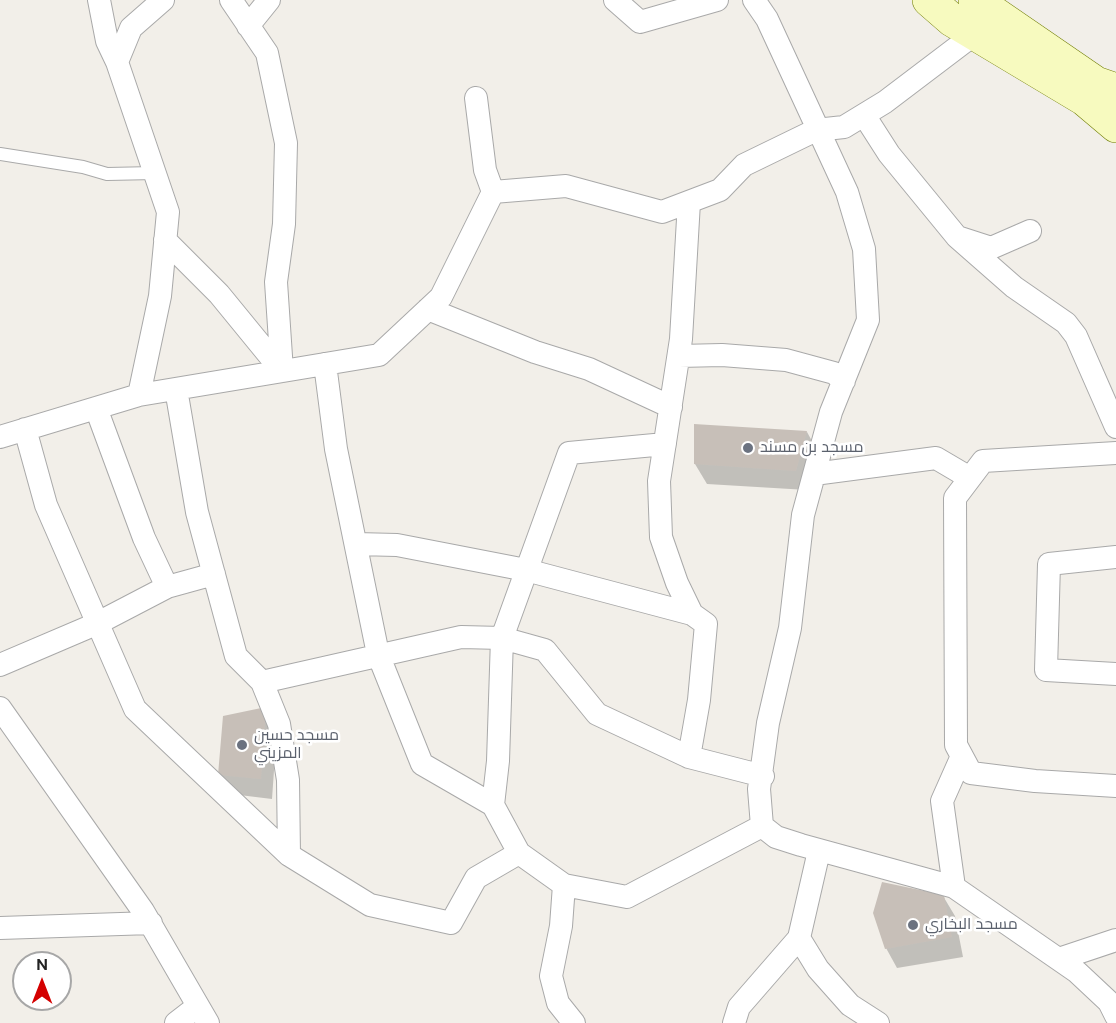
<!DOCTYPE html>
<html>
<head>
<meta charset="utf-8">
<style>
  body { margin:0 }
  #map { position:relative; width:1116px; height:1023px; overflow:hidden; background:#f2efe9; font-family:"DM Sans",sans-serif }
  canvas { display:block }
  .north { position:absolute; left:12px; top:951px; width:60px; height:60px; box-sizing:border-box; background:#fff; border:2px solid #a7a7a7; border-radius:50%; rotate:0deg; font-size:16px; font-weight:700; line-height:24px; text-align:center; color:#222 }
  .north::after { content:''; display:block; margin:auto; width:21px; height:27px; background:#d40000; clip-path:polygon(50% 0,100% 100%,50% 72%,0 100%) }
</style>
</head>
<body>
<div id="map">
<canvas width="1116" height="1023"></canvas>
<div class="north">N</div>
</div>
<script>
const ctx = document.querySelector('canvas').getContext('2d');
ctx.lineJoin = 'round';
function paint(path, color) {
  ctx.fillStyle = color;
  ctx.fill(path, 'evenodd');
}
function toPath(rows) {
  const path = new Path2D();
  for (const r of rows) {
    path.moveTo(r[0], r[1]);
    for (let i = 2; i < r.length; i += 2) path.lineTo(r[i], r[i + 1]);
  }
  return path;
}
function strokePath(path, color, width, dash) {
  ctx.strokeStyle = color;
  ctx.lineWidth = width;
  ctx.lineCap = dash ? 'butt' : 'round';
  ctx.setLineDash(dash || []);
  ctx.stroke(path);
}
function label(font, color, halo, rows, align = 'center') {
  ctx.font = font + ' "DM Sans",Cairo,sans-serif';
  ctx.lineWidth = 5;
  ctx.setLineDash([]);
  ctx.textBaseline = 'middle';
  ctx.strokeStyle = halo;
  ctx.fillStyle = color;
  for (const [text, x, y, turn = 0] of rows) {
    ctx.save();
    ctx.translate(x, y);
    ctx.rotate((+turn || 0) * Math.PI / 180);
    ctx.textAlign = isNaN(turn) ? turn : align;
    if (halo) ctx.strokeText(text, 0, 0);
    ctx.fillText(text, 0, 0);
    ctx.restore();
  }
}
paint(toPath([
  [807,432,818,452,807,490,707,484,695,464],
  [266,708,277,728,272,799,231,794,220,775],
  [943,896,955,916,963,957,897,968,886,948]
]), '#0003');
paint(toPath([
  [694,424,807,431,796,471,694,464],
  [266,707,261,779,218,775,223,716],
  [882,882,944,895,952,937,885,949,873,913]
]), '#c7bfb8');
const lane = toPath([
  [0,154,83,167,107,174,155,173]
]);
const street = toPath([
  [99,0,107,41,117,62],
  [231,0,267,53,286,143,284,224,276,282,282,371],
  [615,0,640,22,717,0],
  [754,0,767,19,847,192,864,249,868,320,831,412,803,515,790,628,768,723,759,789,762,826,776,837,801,845,954,887,1077,972,1109,1002,1116,1016],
  [248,26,269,0],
  [476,98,485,170,493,192],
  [864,115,889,154,957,237,991,248,1030,231],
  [957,237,1014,287,1066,323,1076,336,1116,427],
  [165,240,219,294,282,371],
  [428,309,535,352,589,369,671,407],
  [679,356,722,355,786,360,834,373,844,381],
  [325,364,336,449,378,654,422,764,493,805,519,853,564,885,627,897,762,826],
  [176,389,197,512,236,656,262,682,279,724,288,780,289,855],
  [139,395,160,296,168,212,117,62,131,28,163,0],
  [96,408,144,538,167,587],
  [25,429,46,505,135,709,289,855,370,905,451,923,476,878,519,853],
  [0,437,139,395,379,355,441,297,493,192,566,186,662,212,720,190,744,165,816,130,844,127,885,102,976,33],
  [1116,453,983,461,955,498,956,745,971,773,1035,781,1116,786],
  [814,474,936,458,970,478],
  [356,544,397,545,526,570,692,614],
  [1116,557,1049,564,1046,670,1116,674],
  [0,665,96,624,167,587,214,574],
  [262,682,461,637,502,638,545,650,597,714,689,757,763,776],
  [0,708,143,911,208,1023],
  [689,757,699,700,706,624,692,614,677,583,661,537,659,481,681,339,689,202],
  [493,805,498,761,502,638,569,453,665,444],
  [564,885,561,926,551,976,558,1003,574,1023],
  [954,887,942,801,962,756],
  [0,928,151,923],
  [799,938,818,969,850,1005,878,1023],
  [1059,959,1116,940],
  [176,1023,198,1006],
  [734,1023,739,1007,799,938,819,851]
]);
const secondary = toPath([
  [929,0,952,20,1084,99,1116,126],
  [975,0,1096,83,1116,90]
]);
strokePath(lane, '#a9a9a9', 14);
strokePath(street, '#a9a9a9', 24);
strokePath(secondary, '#707d05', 34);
strokePath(lane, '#fff', 12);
strokePath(street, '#fff', 22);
strokePath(secondary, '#f7fabf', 33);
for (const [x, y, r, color] of [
  [748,448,6,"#6b7280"],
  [242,745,6,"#6b7280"],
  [913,925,6,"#6b7280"]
]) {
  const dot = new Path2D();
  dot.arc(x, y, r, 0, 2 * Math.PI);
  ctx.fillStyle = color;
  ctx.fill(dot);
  strokePath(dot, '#fff', 2);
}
label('16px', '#5b616d', '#fff', [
  ["مسجد بن مسند",760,448],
  ["مسجد حسين",254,736],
  ["المزيني",254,754],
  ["مسجد البخاري",925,925]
], 'left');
</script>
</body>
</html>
